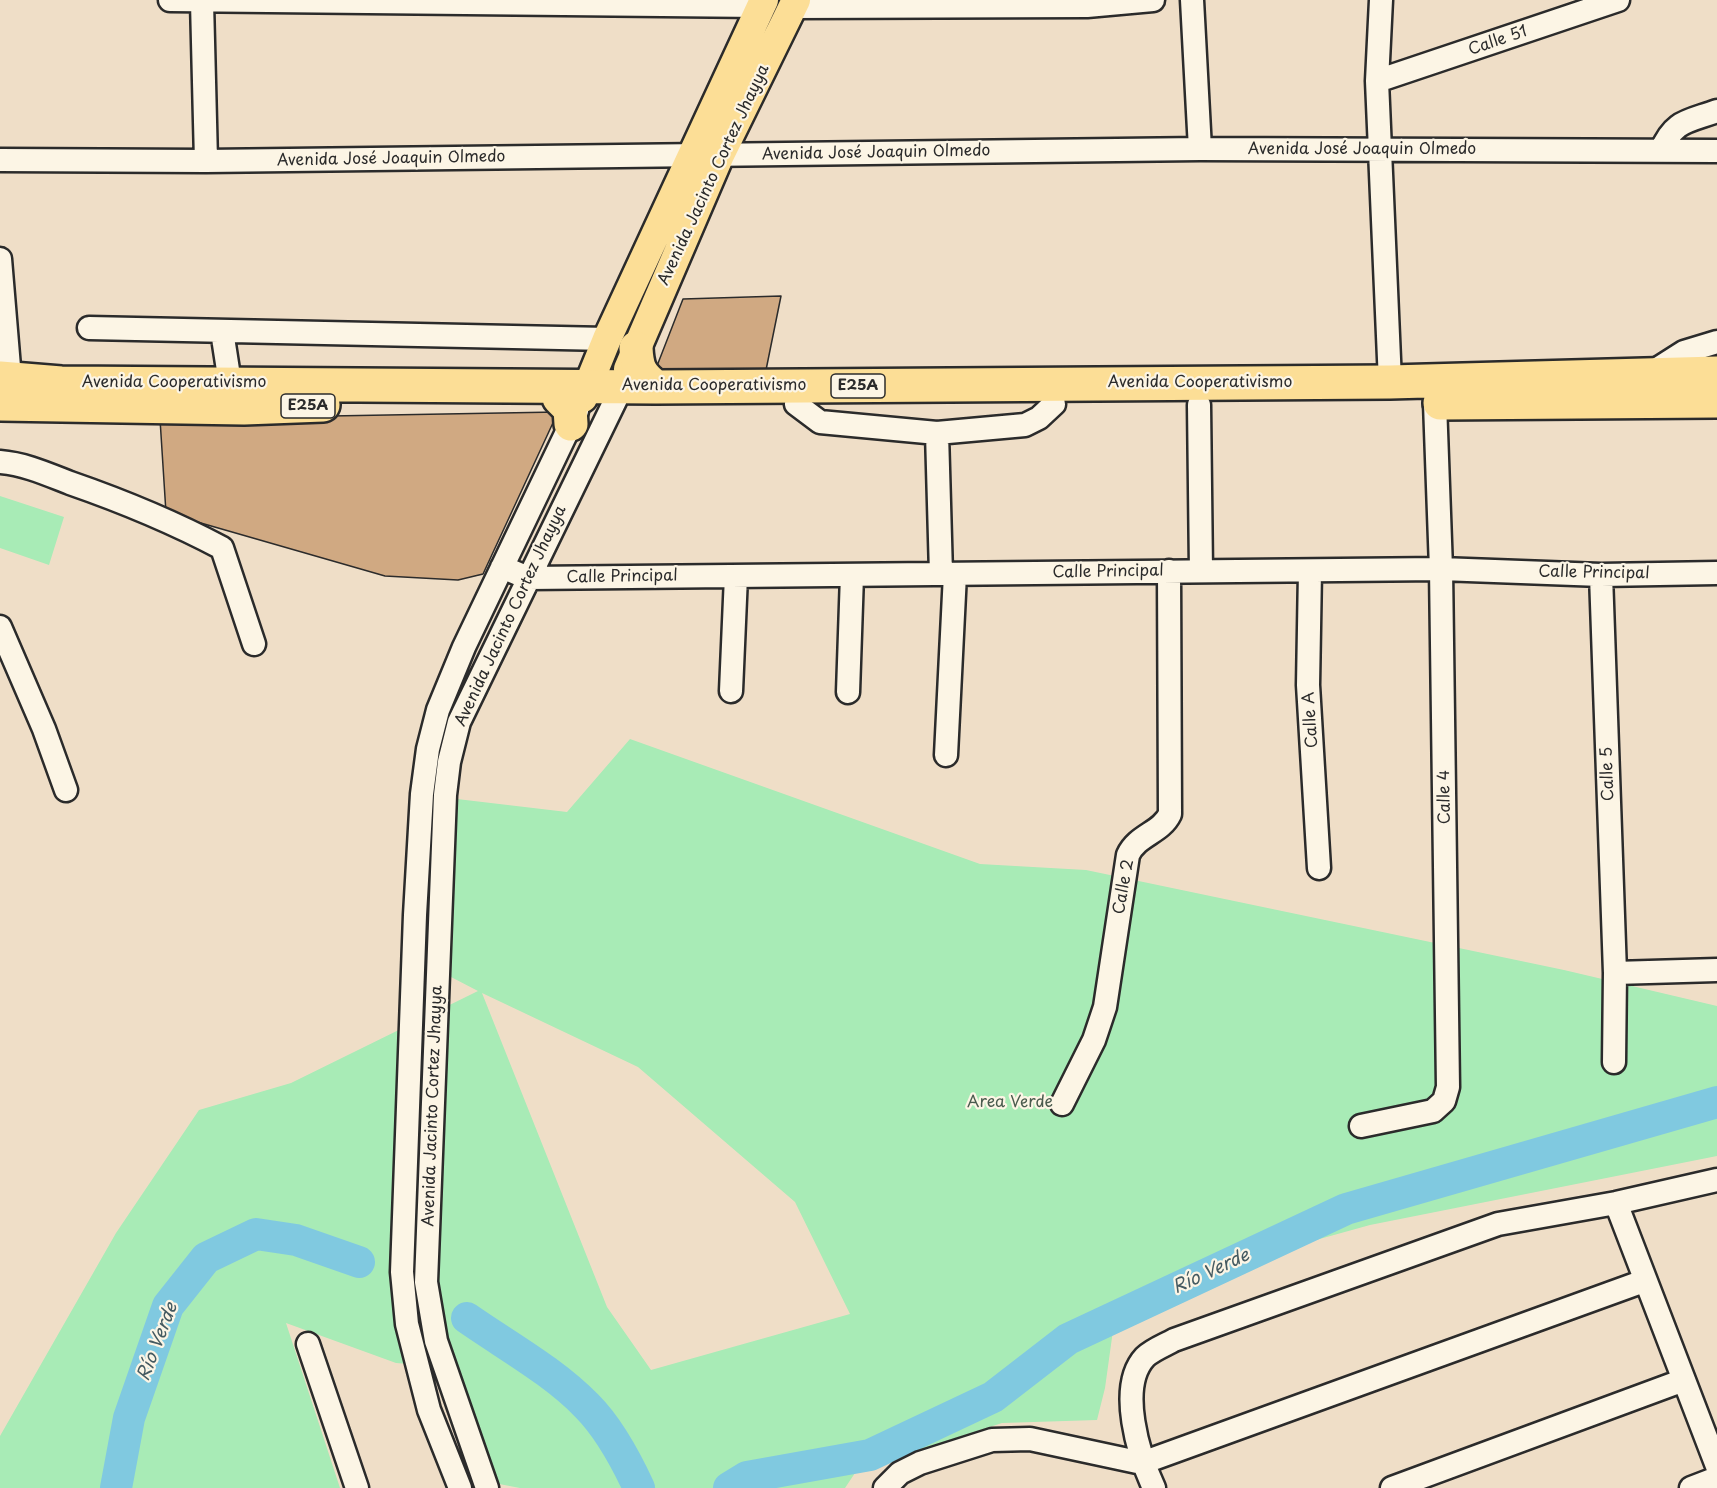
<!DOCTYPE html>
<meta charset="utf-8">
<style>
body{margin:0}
canvas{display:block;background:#efdec7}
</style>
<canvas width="1717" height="1488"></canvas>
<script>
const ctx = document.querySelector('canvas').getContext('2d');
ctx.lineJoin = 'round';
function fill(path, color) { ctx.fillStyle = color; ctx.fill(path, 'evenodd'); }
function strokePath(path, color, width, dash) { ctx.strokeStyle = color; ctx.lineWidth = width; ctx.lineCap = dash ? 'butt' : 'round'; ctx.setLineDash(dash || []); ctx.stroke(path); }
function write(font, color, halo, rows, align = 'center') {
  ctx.font = font + ' "Playpen Sans",sans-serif'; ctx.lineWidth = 4.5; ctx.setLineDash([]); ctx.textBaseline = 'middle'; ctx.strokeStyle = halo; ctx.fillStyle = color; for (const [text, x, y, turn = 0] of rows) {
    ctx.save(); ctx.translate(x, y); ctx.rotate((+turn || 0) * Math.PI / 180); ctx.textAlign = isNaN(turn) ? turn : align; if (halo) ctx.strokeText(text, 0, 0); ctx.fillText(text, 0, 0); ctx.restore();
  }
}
fill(new Path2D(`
 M0 496 64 517 49 565 0 548Z
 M630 739 980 864 1086 870 1564 970 1717 1006V1156L1370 1225 1215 1268 1115 1316 1105 1388 1097 1420 1002 1423 857 1470 845 1488H520L494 1483 458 1368 396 1363 286 1323 340 1488H0V1436L116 1233 199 1110 291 1083 478 991 451 977 457 799 567 812ZM482 993 638 1067 795 1202 850 1314 651 1370 607 1307Z`), '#a8ebb6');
strokePath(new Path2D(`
 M467 1318C507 1346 553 1371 587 1406 609 1428 626 1460 639 1488
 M116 1488 129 1418 168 1306 206 1258 256 1234 296 1240 359 1262
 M729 1488 747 1477 870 1455 993 1397 1068 1339 1346 1209 1717 1102`), '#80c9e0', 32);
const building = new Path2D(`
 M781 296 766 370 655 371 683 299Z
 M558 412 483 574 458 580 385 576 166 513 160 419Z`);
fill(building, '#d0a982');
strokePath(building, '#2b2b2b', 1.5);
const minor = new Path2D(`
 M170 0 761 6
 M1192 0 1200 149
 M1381 0 1377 81 1390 382
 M202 2 206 161
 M792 7 1087 6 1153 0
 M1377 81 1618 0
 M1661 151C1674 120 1687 122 1717 111
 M0 160 206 161 1200 149 1717 151
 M0 259 10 379
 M89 328 607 339
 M222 331 230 383
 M1651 373 1684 352 1717 342
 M796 404 820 422 937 433 1025 425 1039 418 1054 404
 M1199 405 1201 571
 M937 433 941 574
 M0 462C25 464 47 474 70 483 122 501 173 522 222 548L254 644
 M502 567 528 578 1441 569 1601 575 1717 573
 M1310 571 1308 685 1319 868
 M1601 575 1615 973 1614 1062
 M0 627 44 729 66 790
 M731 691 736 576
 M848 692 852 575
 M946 755 955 574
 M1615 973 1717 970
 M1062 1104 1094 1040 1105 1007 1128 855C1137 835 1161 833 1170 814L1169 571
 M1361 1126 1433 1111 1444 1101 1448 1087 1441 569 1435 403
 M1616 1203 1717 1466
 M308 1344 357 1488
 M460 1488 429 1410 407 1324 402 1272 415 915 422 794 428 749 438 710 464 647 577 411
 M487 1488 436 1341 426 1282 445 795 449 762 459 722 616 399
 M885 1488 900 1473 920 1463 992 1440 1030 1439 1142 1463 1644 1281
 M1154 1488C1139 1456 1117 1387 1145 1357 1152 1350 1165 1345 1174 1340L1498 1224 1616 1203 1717 1180
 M1392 1488 1684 1380
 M1691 1488 1717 1478`);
const major = new Path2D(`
 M628 369 720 155 796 0
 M583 398 607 339 764 0`);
const highway = new Path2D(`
 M636 348C637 368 640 375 656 387
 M0 378 61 383 656 387 1390 382 1717 373
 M559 398 570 409 571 424
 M1440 403 1717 401
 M0 404 244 408 323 405`);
strokePath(minor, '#2b2b2b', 27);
strokePath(major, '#2b2b2b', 33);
strokePath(highway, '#2b2b2b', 38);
strokePath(minor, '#fcf5e5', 22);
strokePath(major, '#fcde96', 28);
strokePath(highway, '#fcde96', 33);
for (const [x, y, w] of [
 [858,386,54],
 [308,406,54]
]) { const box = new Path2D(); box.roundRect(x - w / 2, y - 12, w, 24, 4.5); ctx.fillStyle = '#fcf5e5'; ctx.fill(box); strokePath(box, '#2b2b2b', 1.5); }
write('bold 15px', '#2b2b2b', null, [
 ["E25A",858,386],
 ["E25A",308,406]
]);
write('16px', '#2b2b2b', '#fcf5e5', [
 ["Calle 51",1498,41,-19],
 ["Avenida José Joaquin Olmedo",1362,150],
 ["Avenida José Joaquin Olmedo",876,153,-1],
 ["Avenida José Joaquin Olmedo",391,159,-1],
 ["Avenida Jacinto Cortez Jhayya",714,175,-65],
 ["Avenida Cooperativismo",174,383],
 ["Avenida Cooperativismo",1200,383],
 ["Avenida Cooperativismo",714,386],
 ["Calle Principal",1108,572,-1],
 ["Calle Principal",1594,573,1],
 ["Calle Principal",622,577,-1],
 ["Avenida Jacinto Cortez Jhayya",511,616,-65],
 ["Calle A",1311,720,-94],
 ["Calle 5",1608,774,-92],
 ["Calle 4",1445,797,-91],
 ["Calle 2",1124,887,-80],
 ["Avenida Jacinto Cortez Jhayya",433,1106,-88]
]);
write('16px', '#4a5b4e', '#fcf5e5', [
 ["Area Verde",1010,1103]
]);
write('italic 18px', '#445a61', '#fcf5e5', [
 ["Río Verde",1211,1272,-25],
 ["Río Verde",158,1342,-69]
]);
</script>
